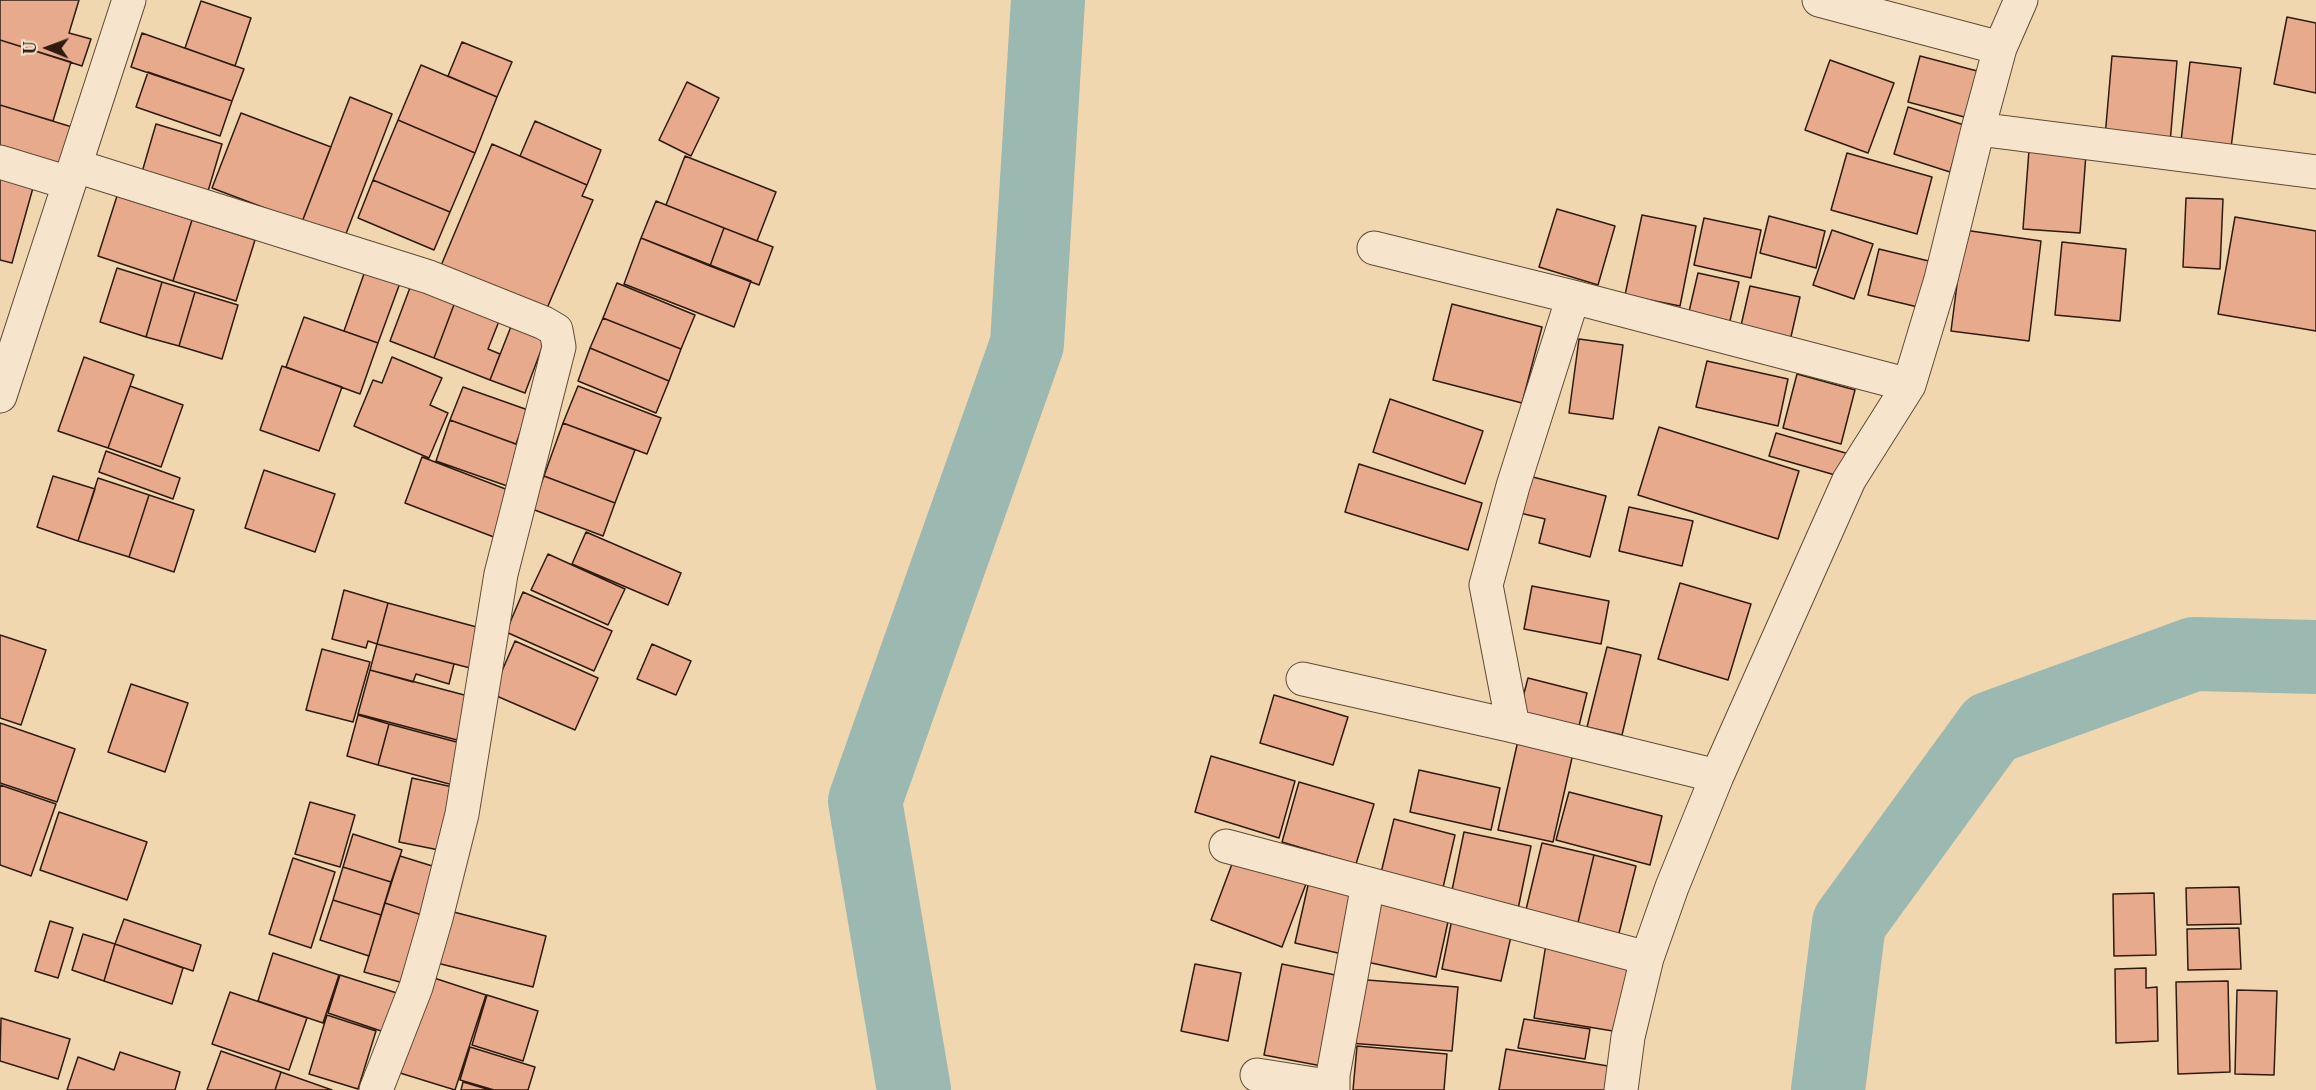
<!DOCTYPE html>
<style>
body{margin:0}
#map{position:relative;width:2316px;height:1090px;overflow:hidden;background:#f1d7b0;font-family:"Libre Caslon Text",serif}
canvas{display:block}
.north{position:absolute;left:18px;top:18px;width:60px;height:60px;-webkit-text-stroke:4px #f6e5cc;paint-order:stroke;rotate:271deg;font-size:16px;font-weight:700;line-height:24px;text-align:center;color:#2f1b0d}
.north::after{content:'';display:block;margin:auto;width:21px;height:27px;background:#2f1b0d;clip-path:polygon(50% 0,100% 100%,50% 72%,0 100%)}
</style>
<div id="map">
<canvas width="2316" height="1090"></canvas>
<div class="north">U</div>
</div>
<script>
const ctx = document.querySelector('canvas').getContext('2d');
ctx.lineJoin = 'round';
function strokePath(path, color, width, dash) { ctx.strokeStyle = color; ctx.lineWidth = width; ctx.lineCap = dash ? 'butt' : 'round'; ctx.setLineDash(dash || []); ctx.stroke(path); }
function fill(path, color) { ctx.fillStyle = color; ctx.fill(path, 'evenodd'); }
strokePath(new Path2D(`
 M914 1090 865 801 1027 344 1048 0
 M1828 1090 1849 923 1991 728 2194 654 2316 657`), '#9bb8b1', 74);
const building = new Path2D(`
 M0 0H79L69 33 91 39 82 66 0 40Z
 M201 1 251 18 235 66 185 48Z
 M2287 17 2316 23V93L2274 84Z
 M142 33 244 69 232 101 131 67Z
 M0 40 71 62 53 121 0 105Z
 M462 42 512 62 497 97 448 76Z
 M1920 56 1981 72 1968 118 1908 102Z
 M2112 56 2177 61 2170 143 2105 137Z
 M1830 60 1894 83 1868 153 1805 130Z
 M2190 62 2241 68 2231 148 2181 141Z
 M421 65 497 97 475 153 398 120Z
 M148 72 232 101 220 136 136 107Z
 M687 82 719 98 691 156 659 140Z
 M350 97 392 114 344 239 302 222Z
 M0 105 72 127 58 173 0 155Z
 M1908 107 1964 125 1950 172 1894 154Z
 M241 113 331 147 302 222 212 188Z
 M398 120 475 153 450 212 373 180Z
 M535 121 601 150 587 185 520 156Z
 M156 124 222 144 206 198 140 179Z
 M492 144 587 185 582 196 593 200 545 313 440 268Z
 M2029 150 2086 154 2080 233 2023 229Z
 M1847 153 1932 177 1917 234 1831 210Z
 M685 156 776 192 757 241 666 205Z
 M0 167 36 177 12 263 0 260Z
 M373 180 450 212 434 250 358 218Z
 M117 196 192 220 173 281 98 256Z
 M2186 198 2223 199 2220 269 2183 267Z
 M656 201 724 228 710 266 641 238Z
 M1557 209 1615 226 1598 285 1539 267Z
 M1642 215 1696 226 1680 306 1625 295Z
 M1769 216 1825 231 1816 268 1760 253Z
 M2235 217 2316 231V331L2218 314Z
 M1704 218 1761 230 1751 278 1694 265Z
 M192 220 255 240 236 301 173 281Z
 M724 228 773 247 759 285 710 266Z
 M1832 230 1873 244 1854 299 1813 285Z
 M1964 230 2041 241 2029 341 1951 331Z
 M641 238 751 281 734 327 624 284Z
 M2062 242 2126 249 2120 321 2055 315Z
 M1879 249 1937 263 1926 309 1868 295Z
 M117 268 162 282 146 337 100 322Z
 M365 271 400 283 378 343 344 331Z
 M1698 273 1739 282 1729 325 1688 316Z
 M414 277 458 294 434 358 390 341Z
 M162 282 195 292 179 346 146 337Z
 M617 283 695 315 681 349 603 318Z
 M1750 286 1800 297 1790 341 1740 330Z
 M195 292 238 305 222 359 179 346Z
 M458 294 503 311 488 349 500 354 490 380 434 358Z
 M1452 304 1542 327 1522 403 1433 380Z
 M304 317 378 343 360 394 286 367Z
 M603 318 681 349 669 381 590 348Z
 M512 324 546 337 525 393 490 380Z
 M1579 339 1623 345 1613 419 1569 413Z
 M590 348 669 381 656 413 578 381Z
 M84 357 134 375 108 448 58 431Z
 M392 357 442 378 430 405 448 413 429 458 354 426 373 380 382 383Z
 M1707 361 1788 379 1778 426 1696 407Z
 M282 366 342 387 319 451 260 430Z
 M1797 374 1855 390 1841 444 1783 428Z
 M130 386 183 405 161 467 108 448Z
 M578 386 661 418 647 454 563 423Z
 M463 387 528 410 516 444 450 420Z
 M1390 399 1483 431 1465 484 1373 452Z
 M450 420 524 447 510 487 436 461Z
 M563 423 635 450 615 503 544 476Z
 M1659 427 1799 471 1778 539 1638 495Z
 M1776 433 1849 454 1842 477 1769 456Z
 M106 451 180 478 173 499 99 472Z
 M422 457 516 493 499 539 405 503Z
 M1359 464 1482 503 1468 550 1345 512Z
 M264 470 335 494 315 552 245 528Z
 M53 476 95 489 78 541 37 527Z
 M544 476 615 503 603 536 532 509Z
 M1529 476 1606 496 1590 557 1539 543 1545 519 1520 513Z
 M98 478 149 495 129 557 78 541Z
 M149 495 194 510 174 572 129 557Z
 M1629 507 1693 521 1682 566 1619 551Z
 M586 532 681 573 668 605 572 564Z
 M548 554 625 589 608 625 531 590Z
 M1680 583 1751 604 1728 680 1658 659Z
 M1532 586 1609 601 1601 644 1524 629Z
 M344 590 388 603 377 644 368 641 366 648 332 639Z
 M523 592 612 631 594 671 506 632Z
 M388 603 484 629 474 669 377 644Z
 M0 635 46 650 21 725 0 718Z
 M515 641 598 678 575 730 492 694Z
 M377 644 454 664 449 684 416 674 413 682 370 670Z
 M652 644 691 661 676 695 637 679Z
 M1607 647 1641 655 1622 735 1587 727Z
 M322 649 370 662 353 722 306 710Z
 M370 670 468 696 457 740 358 714Z
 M1528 678 1587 693 1577 734 1517 720Z
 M131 684 188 703 165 772 108 752Z
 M1274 695 1348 717 1333 765 1260 743Z
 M358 715 389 724 378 765 347 756Z
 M0 723 75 749 57 802 0 783Z
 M389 724 464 744 453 785 378 765Z
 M1519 736 1574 749 1553 842 1498 830Z
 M1211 756 1295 781 1279 838 1195 812Z
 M1419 770 1500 788 1491 830 1410 812Z
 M412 778 457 788 444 851 399 842Z
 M1299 782 1374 804 1356 864 1282 842Z
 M0 785 56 804 31 876 0 865Z
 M1569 792 1662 816 1650 865 1556 840Z
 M310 802 355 815 340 867 295 854Z
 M59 812 147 842 127 900 40 870Z
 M1394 819 1455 835 1442 892 1380 877Z
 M1464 832 1531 846 1517 914 1450 900Z
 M353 834 402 850 391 882 343 867Z
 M1542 843 1594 855 1576 931 1524 918Z
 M1594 855 1636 866 1617 941 1576 931Z
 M400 856 442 869 428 917 385 903Z
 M1235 856 1306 884 1282 947 1211 920Z
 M293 858 335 872 311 948 269 934Z
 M343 867 391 882 381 915 333 900Z
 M1309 881 1355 891 1342 954 1295 943Z
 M2239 887 2241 924 2187 925 2186 888Z
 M2154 893 2156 955 2114 956 2113 894Z
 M333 900 381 915 369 956 320 940Z
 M1380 901 1449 917 1436 977 1367 962Z
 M385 903 428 917 407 984 364 972Z
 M446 910 546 936 533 987 433 962Z
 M124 919 201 945 193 971 115 944Z
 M1452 919 1512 932 1501 981 1442 969Z
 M50 921 73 928 58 978 35 971Z
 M2239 928 2241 969 2188 970 2187 929Z
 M83 934 115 944 104 981 72 970Z
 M115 944 183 968 172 1004 104 981Z
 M1546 944 1631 957 1619 1032 1534 1018Z
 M273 953 339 975 323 1023 258 1001Z
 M1195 964 1241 973 1228 1041 1181 1031Z
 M1282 964 1345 977 1327 1067 1264 1055Z
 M2146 968V988L2157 987 2158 1041 2116 1043 2115 969Z
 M340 975 400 994 387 1033 328 1013Z
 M431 977 486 995 455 1090 400 1073Z
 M1354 979 1458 987 1452 1051 1349 1043Z
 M2228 981 2230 1072 2178 1074 2176 982Z
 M2237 990 2277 991 2274 1075 2235 1074Z
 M230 992 307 1018 289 1070 212 1044Z
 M487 995 538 1011 523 1061 472 1045Z
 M327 1015 376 1031 358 1089 309 1074Z
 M1 1018 70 1039 58 1079 0 1061Z
 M1524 1019 1590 1029 1585 1059 1518 1048Z
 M1357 1046 1447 1054 1444 1090H1353Z
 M470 1047 535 1067 528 1090H494L460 1080Z
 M1506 1049 1614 1067 1610 1090H1499Z
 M221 1051 281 1072 275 1090H207Z
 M120 1052 180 1072 175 1090H67L78 1057 114 1070Z
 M281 1072 332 1090H275Z
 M463 1082 490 1090H461Z`);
fill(building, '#e8aa8d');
strokePath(building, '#2f1b0d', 1.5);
const minor = new Path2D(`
 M1819 0 2000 48
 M1978 129 2316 172
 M0 162 69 183
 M76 166 429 277 544 323 556 330 559 347 501 574 462 814 436 918 416 987 376 1090
 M1374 248 1573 297 1909 385
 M1303 679 1513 726 1717 776
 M1513 726 1486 585 1513 486 1573 297
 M1226 846 1647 958
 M1257 1075 1333 1087
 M1333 1090V1075L1368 884
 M1621 1090 1628 1037 1647 958 1672 887 1717 776 1849 480 1909 385 1941 279 1978 129 2000 48 2021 0`);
const tertiary = new Path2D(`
 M0 396 129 0`);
strokePath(minor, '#604a36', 35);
strokePath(tertiary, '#604a36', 35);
strokePath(minor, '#f6e5cc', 33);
strokePath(tertiary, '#f6e5cc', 33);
</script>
